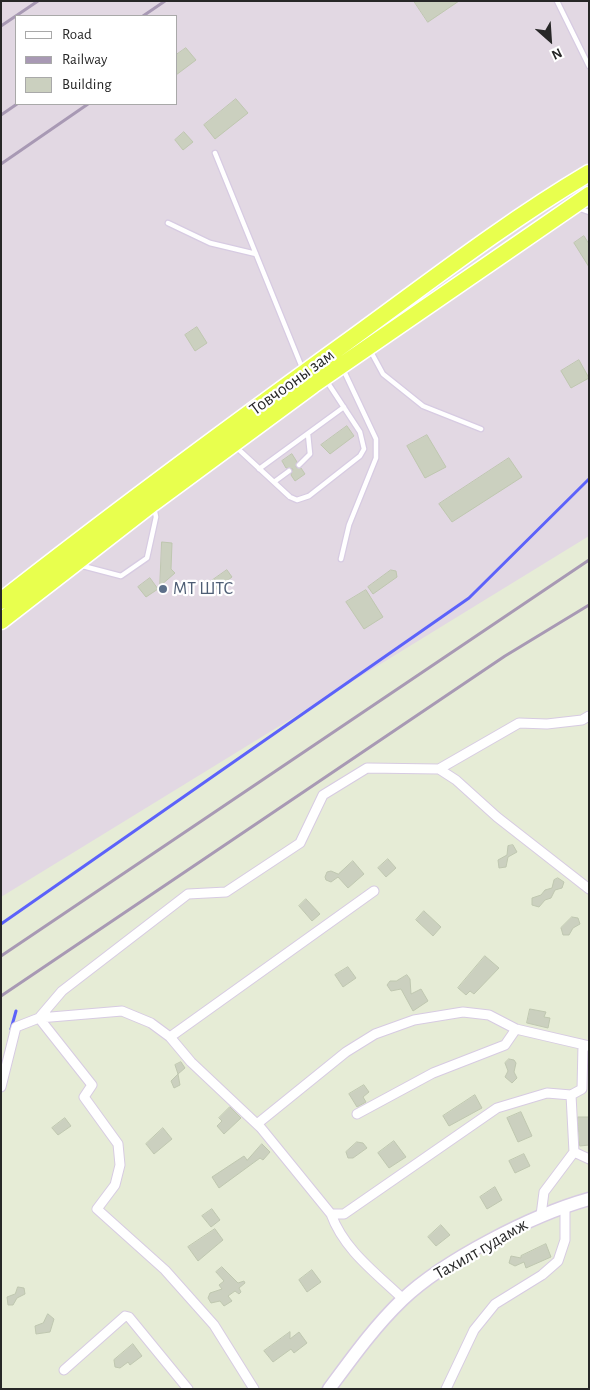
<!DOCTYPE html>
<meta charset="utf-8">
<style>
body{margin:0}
#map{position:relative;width:590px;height:1390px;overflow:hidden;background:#e6ecd6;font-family:"Alegreya Sans",sans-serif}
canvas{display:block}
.frame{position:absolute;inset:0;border:2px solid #272727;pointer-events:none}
.legend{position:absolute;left:15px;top:15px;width:162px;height:90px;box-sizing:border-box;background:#fff;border:1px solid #a9a9a9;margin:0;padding:6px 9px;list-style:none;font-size:15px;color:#272727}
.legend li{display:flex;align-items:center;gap:10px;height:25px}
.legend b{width:25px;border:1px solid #a9a9a9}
.north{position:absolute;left:525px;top:15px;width:50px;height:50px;-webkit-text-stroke:4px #fff;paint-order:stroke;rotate:154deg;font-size:14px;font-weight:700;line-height:20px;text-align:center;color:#272727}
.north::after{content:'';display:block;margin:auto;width:18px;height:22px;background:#272727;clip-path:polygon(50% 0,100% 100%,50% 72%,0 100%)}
</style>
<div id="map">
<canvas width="590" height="1390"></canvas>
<div class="frame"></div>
<ul class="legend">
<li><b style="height:6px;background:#fff"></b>Road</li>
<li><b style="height:6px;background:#a899b4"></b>Railway</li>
<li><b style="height:14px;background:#cbd0bf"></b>Building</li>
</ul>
<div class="north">N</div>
</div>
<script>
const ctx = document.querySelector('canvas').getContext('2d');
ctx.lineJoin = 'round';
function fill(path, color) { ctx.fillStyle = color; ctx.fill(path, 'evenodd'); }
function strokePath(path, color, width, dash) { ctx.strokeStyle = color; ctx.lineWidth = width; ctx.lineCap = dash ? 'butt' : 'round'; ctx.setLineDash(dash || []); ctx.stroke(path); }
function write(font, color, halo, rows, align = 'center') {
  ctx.font = font + ' "Alegreya Sans",sans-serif'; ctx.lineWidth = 4.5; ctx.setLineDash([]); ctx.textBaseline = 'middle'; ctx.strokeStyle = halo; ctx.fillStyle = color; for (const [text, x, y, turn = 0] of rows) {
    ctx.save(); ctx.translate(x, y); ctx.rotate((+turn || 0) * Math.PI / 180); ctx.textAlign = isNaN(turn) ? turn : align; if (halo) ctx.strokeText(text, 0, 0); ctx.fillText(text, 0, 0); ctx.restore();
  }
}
fill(new Path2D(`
 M1 1H589V536L1 897ZM16 16H176V104H16Z`), '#e2d8e3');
strokePath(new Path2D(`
 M1 924 469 598 589 479
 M11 1029 16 1011`), '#5c62fa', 3);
const building = new Path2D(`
 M414 1H459L428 22Z
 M186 48 196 60 176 75V55Z
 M236 99 248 113 215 139 204 125Z
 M184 132 193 142 183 150 175 140Z
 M584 236 589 244V267L574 243Z
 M197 327 207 343 195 351 185 335Z
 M579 360 589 378 571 388 561 371Z
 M347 426 354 436 330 454 321 445Z
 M427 435 446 467 425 478 407 446Z
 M292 454 297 462 296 467 301 468 305 474 295 481 291 475 293 469 286 468 282 461Z
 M509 458 522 477 452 522 439 504Z
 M162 542 172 543 171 569 175 573 160 586Z
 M227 570 232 577 215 590 210 582Z
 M391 570 396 571 397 577 373 594 368 587Z
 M150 578 158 589 146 597 138 587Z
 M366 590 383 617 364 629 346 602Z
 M513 845 517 852 508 857 506 867 499 868 498 860 507 855 508 846Z
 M388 859 396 868 386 877 378 868Z
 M353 861 364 874 348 888 338 877 331 882 326 880 325 877 327 872 331 871 338 874Z
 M558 878 564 882 562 888 555 890 551 898 545 900 539 907 532 905V898L541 895 545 890 552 888 554 880Z
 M306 899 320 914 312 921 299 906Z
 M424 911 441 927 433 936 416 920Z
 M572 917 578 918 580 924 573 928 569 935H563L561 928Z
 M485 956 499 968 474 994 470 991 466 995 458 988Z
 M348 967 356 978 343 987 335 975Z
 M407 975 410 979 411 994 421 989 428 1001 413 1011 401 989 391 991 387 985 390 981H396Z
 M530 1009 546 1012 544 1017 550 1018 548 1028 527 1023Z
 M509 1059 514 1060 516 1063 514 1072 517 1078 512 1083 505 1077 508 1071 505 1063Z
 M181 1062 185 1068 178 1074 180 1085 174 1088 171 1081 178 1074 175 1065Z
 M364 1085 369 1092 363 1097 366 1102 357 1107 349 1094Z
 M475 1095 482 1108 449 1126 443 1116Z
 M230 1107 241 1118 224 1134 217 1126 222 1121 219 1118Z
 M521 1112 532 1136 518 1142 507 1118Z
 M578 1117H589V1145L580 1146Z
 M65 1118 71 1126 58 1135 52 1128Z
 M163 1128 172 1139 154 1154 146 1144Z
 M394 1141 406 1157 389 1168 378 1153Z
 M357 1142 363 1143 367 1148 353 1158H348L346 1152Z
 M262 1144 270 1152 263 1160 260 1158 219 1188 212 1177 244 1156 247 1160Z
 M524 1154 530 1166 515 1173 509 1161Z
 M495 1187 502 1200 487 1209 480 1197Z
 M212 1209 220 1220 211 1227 202 1216Z
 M441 1225 450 1235 436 1246 428 1237Z
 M215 1229 223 1240 198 1261 188 1247Z
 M546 1244 551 1257 526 1268 524 1262 515 1266 509 1263 511 1256 521 1258V1256Z
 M222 1267 238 1283 244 1281 245 1283 239 1288 241 1292 239 1294 235 1291 228 1296 232 1301 224 1306 220 1301 211 1303 208 1298 210 1293 222 1289 219 1285 224 1281 216 1272Z
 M312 1270 321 1282 307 1292 299 1280Z
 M18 1287 24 1288 25 1294 17 1298 13 1305H8L7 1297 15 1294Z
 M48 1314 54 1319 50 1332 36 1334 35 1326 43 1323Z
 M290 1332V1339L299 1332 307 1343 294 1353 291 1349 273 1362 264 1351Z
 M133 1344 142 1356 130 1365 128 1362 120 1368 115 1367 114 1360Z`);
fill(building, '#cbd0bf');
strokePath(building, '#bfc7b0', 1);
const lane = new Path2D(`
 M557 1 589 66
 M215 153 303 370
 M578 208 589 212
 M168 223 210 243 256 254
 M370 350 383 374 423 406 481 429
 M236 447 290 497 297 500 309 496 360 456 364 449 360 432 326 380
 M299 465 310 454 308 434
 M259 469 344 407
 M274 482 289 471
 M341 559 349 525 376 458V439L343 369
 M79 565 121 576 147 558 156 517 154 507`);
const street = new Path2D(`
 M439 769 519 723 547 724 582 720 589 716
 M39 1018 62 991 188 894 226 892 300 843 323 795 367 768 439 769 456 780 497 817 589 889
 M39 1018 92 1085 84 1097 118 1144 120 1165 115 1185 97 1209 165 1270 214 1325 254 1389
 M170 1037 374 891
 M1 1087 16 1027 39 1018 122 1011 151 1023 170 1037 191 1062 261 1128 331 1214H344L497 1108 547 1093 571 1095
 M357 1114 433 1073 505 1045 516 1029
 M257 1124 346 1052 375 1034 414 1020 463 1012 489 1015 516 1029 589 1046
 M574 1152 589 1159
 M331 1214C344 1250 376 1273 403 1299
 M541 1215 544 1192 574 1152 571 1095 582 1089 583 1045
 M64 1370 125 1316 129 1317 188 1389
 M446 1389 474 1330 495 1304 542 1275 558 1261 565 1240V1206`);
const secondary = new Path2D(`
 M329 1389C352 1358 374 1327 402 1300 444 1260 532 1215 589 1199`);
const highway = new Path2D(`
 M1 601C113 513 228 428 344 344 424 286 503 224 589 173
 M1 621 153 503 313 385 589 195`);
strokePath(lane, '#d7cbe2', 7);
strokePath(street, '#d7cbe2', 11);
strokePath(secondary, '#d7cbe2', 15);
strokePath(highway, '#fff', 19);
strokePath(lane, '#fff', 4.5);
strokePath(street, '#fff', 9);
strokePath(secondary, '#fff', 12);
strokePath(highway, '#e8ff4e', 16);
strokePath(new Path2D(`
 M143 16 165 1
 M1 26 38 1
 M1 115 17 104
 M1 164 88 104
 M1 956 589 560
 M1 996 505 656 589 605`), '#a899b4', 3);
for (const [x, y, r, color] of [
 [163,589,5,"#5c6f8a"]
]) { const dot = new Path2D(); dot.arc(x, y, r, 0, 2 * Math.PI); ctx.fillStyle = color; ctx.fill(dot); strokePath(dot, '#fff', 2); }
write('18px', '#272727', '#fff', [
 ["Товчооны зам",292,382,-36],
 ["Тахилт гудамж",481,1249,-30]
]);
write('18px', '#4e5e75', '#fff', [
 ["MT ШТС",173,589]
], 'left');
</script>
